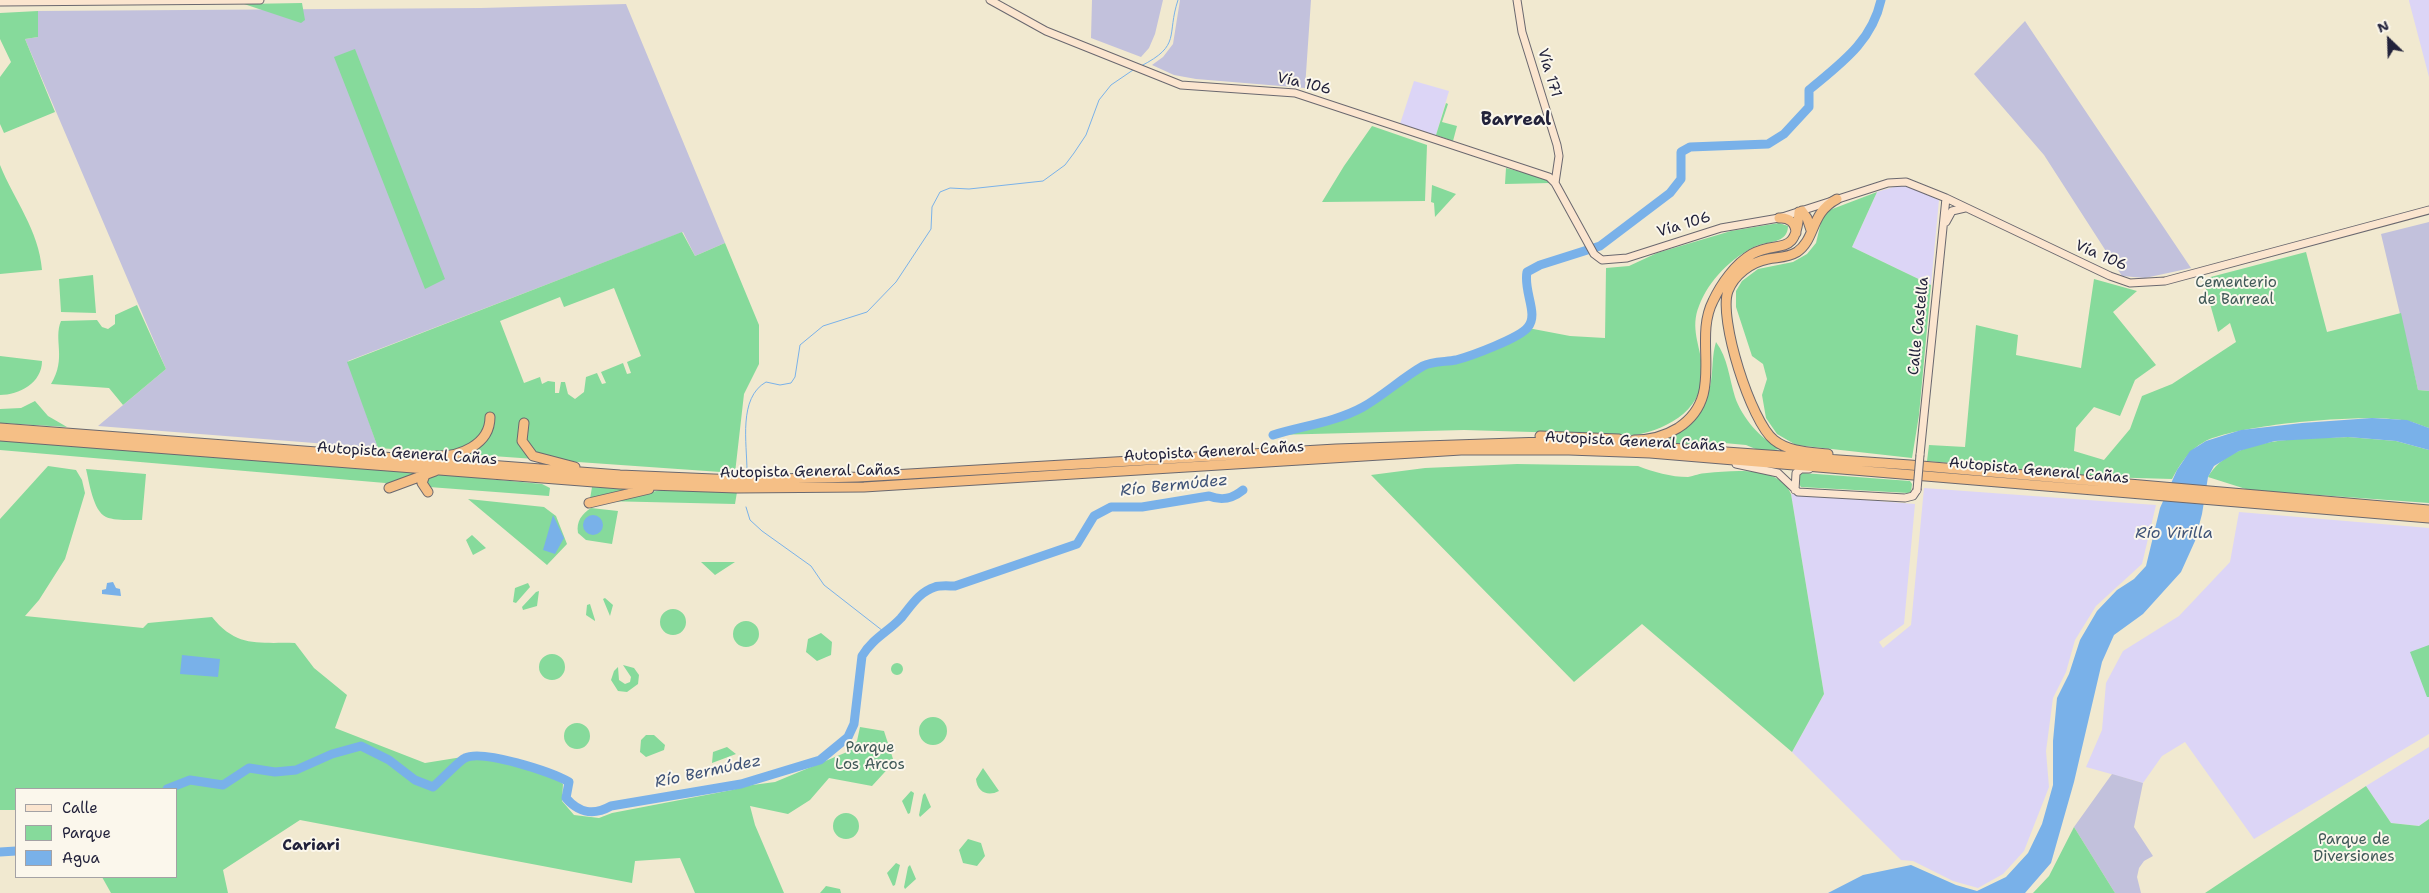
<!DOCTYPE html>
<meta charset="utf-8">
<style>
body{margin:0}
#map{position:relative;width:2429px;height:893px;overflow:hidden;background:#f1e9d0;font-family:"Shantell Sans",sans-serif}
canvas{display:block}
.legend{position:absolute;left:15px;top:788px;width:162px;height:90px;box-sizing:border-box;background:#fbf7ec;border:1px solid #a4a2a5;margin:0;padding:6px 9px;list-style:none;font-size:15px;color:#22223b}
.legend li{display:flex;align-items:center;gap:10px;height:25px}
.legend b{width:25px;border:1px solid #a4a2a5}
.north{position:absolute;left:2364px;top:15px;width:50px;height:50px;-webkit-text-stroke:4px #fbf7ec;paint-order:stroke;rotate:336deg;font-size:14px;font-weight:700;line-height:20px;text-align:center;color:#22223b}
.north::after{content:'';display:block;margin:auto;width:18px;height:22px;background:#22223b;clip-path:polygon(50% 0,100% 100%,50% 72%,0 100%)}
</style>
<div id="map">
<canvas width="2429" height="893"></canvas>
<ul class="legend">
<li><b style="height:6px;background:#fbe5cf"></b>Calle</li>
<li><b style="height:14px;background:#86da9b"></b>Parque</li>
<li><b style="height:14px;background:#79b1e9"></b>Agua</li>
</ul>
<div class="north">N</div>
</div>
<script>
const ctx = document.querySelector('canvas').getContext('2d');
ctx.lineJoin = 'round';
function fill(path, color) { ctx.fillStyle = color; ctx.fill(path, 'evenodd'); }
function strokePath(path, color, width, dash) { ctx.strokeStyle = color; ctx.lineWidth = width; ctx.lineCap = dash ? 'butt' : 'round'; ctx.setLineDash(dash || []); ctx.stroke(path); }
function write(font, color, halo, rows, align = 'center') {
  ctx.font = font + ' "Shantell Sans",sans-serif'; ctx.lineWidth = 4; ctx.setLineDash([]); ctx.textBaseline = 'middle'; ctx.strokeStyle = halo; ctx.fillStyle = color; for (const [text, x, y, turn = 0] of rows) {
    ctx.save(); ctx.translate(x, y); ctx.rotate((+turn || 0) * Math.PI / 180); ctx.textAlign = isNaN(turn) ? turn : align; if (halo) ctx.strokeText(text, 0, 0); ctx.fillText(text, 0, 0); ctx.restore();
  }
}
fill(new Path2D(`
 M2409 0H2429V77L2409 1Z
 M1414 81 1449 91 1436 135 1400 124Z
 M1900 185 1908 186 1939 200 1931 285 1852 247 1877 192Z
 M1924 488 2156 505 2142 564 2096 606 2075 640 2066 672 2053 698 2046 751 2049 787 2024 851 2003 874 1978 888 1953 881 1913 861 1901 860 1792 752 1824 694 1791 494 1915 504 1904 624 1879 642 1883 648 1911 625Z
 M2239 512 2429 528V734L2254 839 2185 742 2162 756 2143 783 2086 767 2102 730 2106 683 2123 651 2179 616 2230 562Z
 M2429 747V819L2419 826 2391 823 2366 786Z`), '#dcd5f6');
fill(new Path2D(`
 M1092 0H1163L1155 34 1149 48 1141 57 1091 38Z
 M1180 0H1311L1305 88 1196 79 1174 75 1152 65 1163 57 1173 44Z
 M626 4 725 243 695 256 683 232 348 361 378 448 98 426 166 369 25 39 38 37V11L481 8Z
 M2025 21 2037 39 2191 268 2145 278 2122 276 2044 155 1974 74Z
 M2429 222V391L2418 390 2381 234Z
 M2112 774 2143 783 2134 827 2153 856 2144 861 2139 868 2137 877 2141 893H2115L2074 827Z`), '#c2c1dc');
fill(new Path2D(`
 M302 3 305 20 301 23 244 4Z
 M38 11V37L25 39 55 112 4 133 0 124V77L11 62 0 39V13Z
 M355 49 445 279 425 289 334 57Z
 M1446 103 1448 104 1442 122 1457 126 1453 141 1436 135Z
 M1372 126 1427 145 1425 201 1322 202 1344 166Z
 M0 165C14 200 39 230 42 270L0 274Z
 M1506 168 1548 179 1550 183 1505 184Z
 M1432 185 1456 194 1435 217 1434 203 1431 202Z
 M1877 192 1852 247 1931 285 1919 415 1912 458 1796 445 1777 434 1766 418 1762 395 1767 379 1763 364 1752 356 1736 307V291L1742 281 1758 269 1793 262 1807 254 1816 243 1822 218 1827 211Z
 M1779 223 1788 226C1788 244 1767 241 1756 246 1731 258 1709 280 1699 306 1690 328 1700 345 1702 366 1707 407 1670 429 1635 435L1464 430 1273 435 1336 417 1362 408 1424 366 1458 359 1512 337 1528 328 1570 336 1605 338 1606 268 1629 266 1657 253 1731 231Z
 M682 232 695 256 725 243 759 325V364L744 394 735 473 378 448 347 362ZM614 288 641 356 627 362 631 373 627 374 623 363 601 372 606 383 602 384 597 373 586 377 584 392 575 399 568 394 565 382H561L559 393H555V382L548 381 542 384 540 377 524 383 500 321 560 297 564 307Z
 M2306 252 2327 332 2401 313 2418 390 2429 391V428C2422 426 2415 422 2407 421 2370 413 2237 424 2204 442 2189 450 2180 464 2172 479L2102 477 1927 461 1929 445 1965 447 1976 325 2018 335 2016 355 2081 368 2094 279 2137 291 2113 312 2156 365 2135 380 2120 416 2094 407 2076 428 2074 451 2104 460 2130 429 2142 396 2172 384 2236 342 2230 323 2218 332 2203 279Z
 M93 275 96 313 61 312 59 279Z
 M137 305 166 369 123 405 109 388 51 384C67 358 53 340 61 321L97 320 102 327 108 329 115 324V315Z
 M1716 342C1728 358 1729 378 1735 397 1742 418 1761 439 1780 449L1763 452 1746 445 1724 443 1695 445 1654 443C1685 433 1706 416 1711 381 1713 368 1712 355 1716 342Z
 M0 356 42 361C42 383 19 395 0 395Z
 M35 401 48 416 67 427 0 423V409L21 408Z
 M2348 437 2396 441 2429 450V503L2249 490 2208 477C2232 435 2306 439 2348 437Z
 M0 438 424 472 397 484 0 450Z
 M1517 464 1638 466C1653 472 1671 477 1688 477 1694 476 1700 473 1707 473 1733 471 1779 465 1791 494L1824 694 1792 752 1642 624 1574 682 1371 475 1425 468Z
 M48 466 76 470 82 480 85 493 65 559 39 600 25 616 143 628 148 623 212 617C237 648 258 642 295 643L314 668 347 695 335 728 425 763 487 753 553 777 563 784 562 801 574 815 599 818 612 813 732 790 745 786 775 782 847 752 857 741 860 727 884 731 894 762 872 786 829 778 810 800 788 814 750 806 755 825 784 893H695L680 858 635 861 632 883 300 820 223 870 228 893H111L102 877H176V789H16V810H0V519Z
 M86 469 146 474 142 520C132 520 115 521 106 517 93 511 89 481 86 469Z
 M1803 473 1910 481 1912 484 1911 492 1908 493 1801 487 1798 482 1799 475Z
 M437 474 542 484 550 488 549 496 429 487 425 478Z
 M592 487 636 490 590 499Z
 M662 490 737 492 735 504 602 501Z
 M468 499 544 507 556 516 567 544 547 565Z
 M591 508 618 511 612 544 586 540 578 533C576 521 582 514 591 508Z
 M472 535 486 548 473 555 466 540Z
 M701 562H735L715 575Z
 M528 583 530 587 516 603 513 602 515 588Z
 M539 591 537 606 523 610 522 607 536 592Z
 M605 598 613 605 610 616 603 599Z
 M590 604 595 620V621L586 615 587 605Z
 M660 622a13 13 0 1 1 26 0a13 13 0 1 1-26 0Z
 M733 634a13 13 0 1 1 26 0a13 13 0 1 1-26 0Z
 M821 633 832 642 831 655 817 661 806 652 808 639Z
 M2429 645V697H2427L2410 652Z
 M539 667a13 13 0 1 1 26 0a13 13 0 1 1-26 0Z
 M891 669a6 6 0 1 1 12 0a6 6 0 1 1-12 0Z
 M623 665 634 668 639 675 638 684 627 692 618 691 611 680 614 671 618 667 619 680 625 684 630 682 631 677Z
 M919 731a14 14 0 1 1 28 0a14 14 0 1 1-28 0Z
 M564 736a13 13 0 1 1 26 0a13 13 0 1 1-26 0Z
 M646 735H654L665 745 664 750 646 757 640 752 641 740Z
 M727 747 736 754 712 763 713 752Z
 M983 768 999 791C988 797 977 792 976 779Z
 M2366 786 2391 823 2419 826 2429 819V893H2205Z
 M911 791 914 793 910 813 908 814 902 801Z
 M925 793 931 807 920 817 919 815 923 795Z
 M833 826a13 13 0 1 1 26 0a13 13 0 1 1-26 0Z
 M2074 827 2115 893H2033L2049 876Z
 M968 839 981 843 985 856 977 866 963 863 959 850Z
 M896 863 900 865 895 885 893 886 887 873Z
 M910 865 916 879 905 889 904 887 908 867Z
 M826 886 840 889 841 893H820Z`), '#86da9b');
fill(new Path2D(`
 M2372 418 2407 420 2429 428V450L2396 441 2348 437 2275 441 2239 451 2214 466 2208 477 2202 514 2195 541 2181 572 2143 614 2114 635 2102 662 2074 782 2051 863 2025 893H1828L1863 875 1911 865 1956 885 1977 891 2006 877 2028 853 2042 824 2053 785V741L2057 698 2069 674 2080 640 2097 611 2117 590 2134 579 2146 566 2160 508 2177 470 2190 451 2206 441 2241 430 2302 423Z
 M583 525a10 10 0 1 1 20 0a10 10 0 1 1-20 0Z
 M553 515 564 538 555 554 543 550Z
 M113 582 116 588 120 589 121 596 102 594V590L106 589 107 583Z
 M182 655 220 659 218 677 180 674Z`), '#79b1e9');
strokePath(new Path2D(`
 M1141 66C1182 45 1166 36 1178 0
 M747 471C747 443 738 398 766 382L780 385 791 383 795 377 800 345 823 326 867 312 896 282 931 229 932 207 940 192 950 188 969 189 1043 181 1065 165 1074 153 1086 135 1099 100 1111 85 1133 70
 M746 507 750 520 762 531 811 566 824 585 883 631`), '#79b1e9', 1);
strokePath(new Path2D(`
 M1273 435C1302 426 1336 422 1363 407 1384 395 1402 378 1423 366 1432 361 1446 362 1456 360 1471 356 1520 338 1528 327 1539 314 1523 291 1527 272L1540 265 1600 246 1670 193 1681 179V152L1690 147 1768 144 1784 134 1809 107V90C1840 64 1872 42 1881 0
 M167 789 190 780 223 785 249 768 275 772 296 770 332 754 361 746 389 760 415 780 433 787C439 782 460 760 465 758 482 749 552 772 569 782L566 798C579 813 593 816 611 806L741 784 820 760 848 737 854 724 862 656C873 638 888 632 901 618 911 606 919 592 935 587 940 585 949 586 955 586L1077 544 1094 516 1111 507H1142L1209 496C1222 501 1232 499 1243 490
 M0 852 16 851`), '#79b1e9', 9);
const secondary = new Path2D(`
 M990 0 1046 31 1181 85 1295 93 1549 177 1555 183 1594 254 1602 260 1627 258 1721 228 1779 218 1888 183 1906 182 1946 198 2110 276 2130 283 2165 281 2429 210
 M1517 0 1522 32 1557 145 1559 156 1555 183
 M0 2 260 0
 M1946 222 1952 211 1965 208
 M1920 455 1946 198
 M1736 464 1778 473 1798 492 1905 498 1913 496 1917 490
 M1795 490 1796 473 1801 469H1809`);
const highway = new Path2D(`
 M1802 211 1807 218 1811 230
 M1779 218C1789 217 1796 223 1796 233
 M524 423 522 441 533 456 575 467
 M0 428 620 475 737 480 858 477 1336 449 1544 442 1627 445 1910 465 2429 510
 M0 436 620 484 737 488 864 487 1461 450H1569L1650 453 2429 518
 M1540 436 1619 439
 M1634 440C1650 440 1665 436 1678 428 1727 396 1692 342 1713 301 1721 284 1735 264 1752 254 1779 239 1796 259 1799 212
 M1828 454C1810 452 1789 452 1774 440 1751 422 1718 318 1728 291 1734 275 1751 262 1768 259 1778 257 1787 258 1797 252 1816 239 1810 213 1837 199
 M435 456C459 457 490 445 490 417
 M425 475 422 483 428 492
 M389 488 435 471
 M589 503 649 489`);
strokePath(secondary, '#6a686f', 9);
strokePath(highway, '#6a686f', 11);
strokePath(secondary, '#fbe5cf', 7);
strokePath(highway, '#f5bf86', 9);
const secondaryBridge = new Path2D(`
 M1917 490 1920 455`);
strokePath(secondaryBridge, '#6a686f', 9, []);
strokePath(secondaryBridge, '#fbe5cf', 7);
write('15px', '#22223b', '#fbf7ec', [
 ["Vía 171",1549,73,73],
 ["Vía 106",1304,84,13],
 ["Vía 106",1684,225,-17],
 ["Vía 106",2101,256,23],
 ["Calle Castella",1919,326,-84],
 ["Autopista General Cañas",1635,442,3],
 ["Autopista General Cañas",1214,452,-3],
 ["Autopista General Cañas",407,454,4],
 ["Autopista General Cañas",2039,471,5],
 ["Autopista General Cañas",810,472,-1]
]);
write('15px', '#405958', '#fbf7ec', [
 ["Cementerio",2236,283],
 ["de Barreal",2236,300],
 ["Parque",870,748],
 ["Los Arcos",870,765],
 ["Parque de",2354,840],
 ["Diversiones",2354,857]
]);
write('italic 16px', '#405478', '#fbf7ec', [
 ["Río Bermúdez",1174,486,-6],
 ["Río Virilla",2174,534],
 ["Río Bermúdez",708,772,-12]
]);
write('bold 16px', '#22223b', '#fbf7ec', [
 ["Cariari",311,846]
]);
write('bold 18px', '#22223b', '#fbf7ec', [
 ["Barreal",1516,120]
]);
</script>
